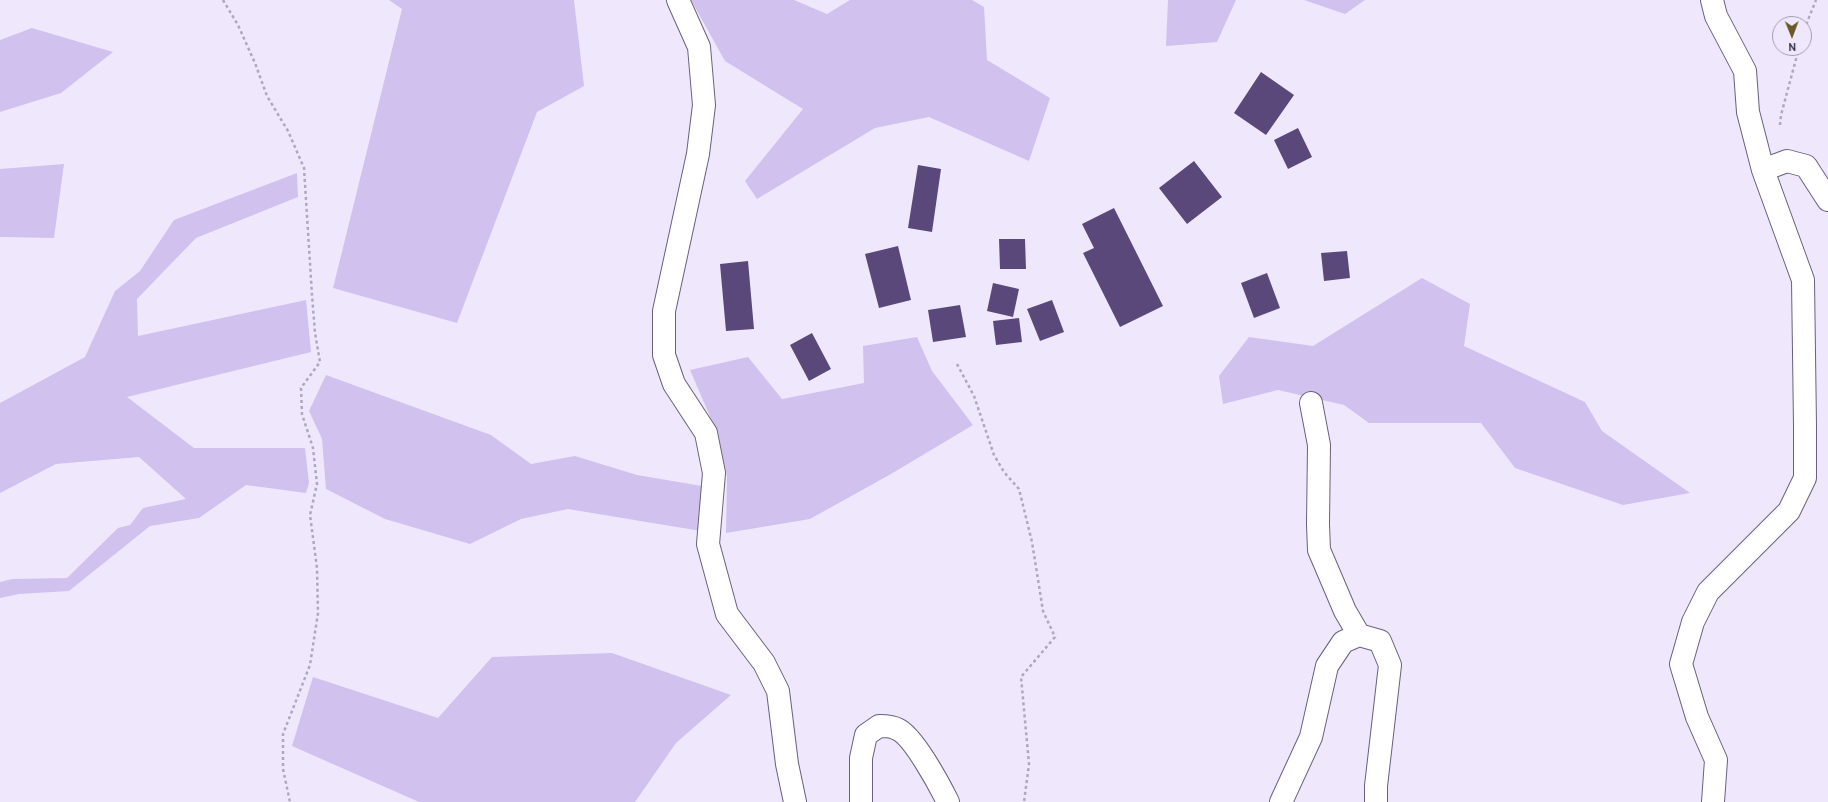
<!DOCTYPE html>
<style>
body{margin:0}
#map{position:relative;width:1828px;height:802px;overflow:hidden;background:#efe8fd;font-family:Cabin,sans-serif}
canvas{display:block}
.north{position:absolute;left:1772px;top:16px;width:40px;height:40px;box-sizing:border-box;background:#efe8fd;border:1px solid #a59eb1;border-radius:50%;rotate:179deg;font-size:11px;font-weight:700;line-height:16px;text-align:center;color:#35303e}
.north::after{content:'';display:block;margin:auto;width:14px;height:18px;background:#6a5826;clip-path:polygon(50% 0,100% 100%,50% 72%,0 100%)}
</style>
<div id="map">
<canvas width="1828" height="802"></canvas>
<div class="north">N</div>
</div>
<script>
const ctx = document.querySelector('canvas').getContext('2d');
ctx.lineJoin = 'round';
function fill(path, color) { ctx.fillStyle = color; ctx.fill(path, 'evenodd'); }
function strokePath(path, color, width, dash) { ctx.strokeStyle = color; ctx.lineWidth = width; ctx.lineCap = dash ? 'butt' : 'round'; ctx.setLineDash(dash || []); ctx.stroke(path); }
fill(new Path2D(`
 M389 0H574L584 86 537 112 457 323 333 288 402 9Z
 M691 0H794L827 14 850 0H972L984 7 987 60 1050 98 1029 161 929 117 875 128 757 199 745 181 803 109 725 61Z
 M1168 0H1236L1217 42 1166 46Z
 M1304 0H1365L1345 14Z
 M32 28 113 52 61 93 0 112V40Z
 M64 164 54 238 0 237V169Z
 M297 173 298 197 196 238 137 299 138 336 306 300 311 352 127 397 194 448H305L309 483 306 493 246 485 199 518 150 526 69 591 19 594 0 598V582L12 579 67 578 118 528 130 525 143 508 186 499 139 457 56 464 0 493V403L85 357 115 291 140 271 174 220Z
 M1422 278 1470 304 1464 346 1585 402 1602 431 1690 493 1623 505 1515 468 1481 423H1369L1344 405 1278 390 1223 404 1219 376 1249 337 1313 346Z
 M917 337 932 371 973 425 891 474 810 519 726 533 727 476 715 428 690 370 748 357 782 399 864 383 863 346Z
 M326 375 491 435 531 464 575 456 637 475 708 487 701 531 568 509 521 519 470 544 385 519 326 489 322 439 309 411Z
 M612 653 731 695 676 743 635 802H419L292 746 313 677 438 718 492 657Z`), '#d0c1ef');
fill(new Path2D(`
 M1261 72 1294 95 1266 135 1234 113Z
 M1298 128 1312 157 1288 169 1274 140Z
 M1194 161 1222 197 1187 224 1159 188Z
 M918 165 941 169 932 232 908 228Z
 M1114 208 1163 306 1120 327 1083 253 1094 248 1082 224Z
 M999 239H1025L1026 269H1000Z
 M898 246 911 300 879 308 865 254Z
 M1347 251 1350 278 1324 281 1321 253Z
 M748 261 754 329 726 331 720 264Z
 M1267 273 1280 308 1254 318 1241 283Z
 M993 283 1019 289 1013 317 987 311Z
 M1052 300 1064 332 1040 341 1027 309Z
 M960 305 966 337 933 342 928 310Z
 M1019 318 1022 342 996 345 993 321Z
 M812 333 831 369 809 381 790 345Z`), '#5a487a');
const minor = new Path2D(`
 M678 0 699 47 704 105 698 154 664 311V355L674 384 706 433 714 473 708 544 727 614 764 663 778 691 787 764 795 802
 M1712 0 1716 16 1745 71 1748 112 1763 170
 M1311 403 1319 445 1318 524 1319 550 1345 611 1359 635
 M861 802V758L866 735 879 726C884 726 892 726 897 729 913 735 940 786 948 802
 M1281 802 1311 737 1327 666 1343 642 1359 635 1380 641 1390 665 1376 786V802
 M1713 802 1716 760 1697 717 1681 664 1693 622 1708 592 1789 511 1805 478V426L1803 280 1763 170 1787 161 1806 166 1828 200`);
strokePath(minor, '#6a607e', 24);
strokePath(new Path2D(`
 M223 0 238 25 255 63 267 96 288 131 304 168 312 295 315 333 320 362 301 388 302 414 313 448 317 484 310 515 317 568 318 613 310 665 283 734V769L290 802
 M1804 30 1816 0
 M1780 125 1781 115 1799 48
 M957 364 974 396 994 455 1004 472 1019 489 1032 542 1043 611 1055 637 1021 677 1029 764 1024 802`), '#afa8bb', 2.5, [3, 3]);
strokePath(minor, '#fff', 22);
</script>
